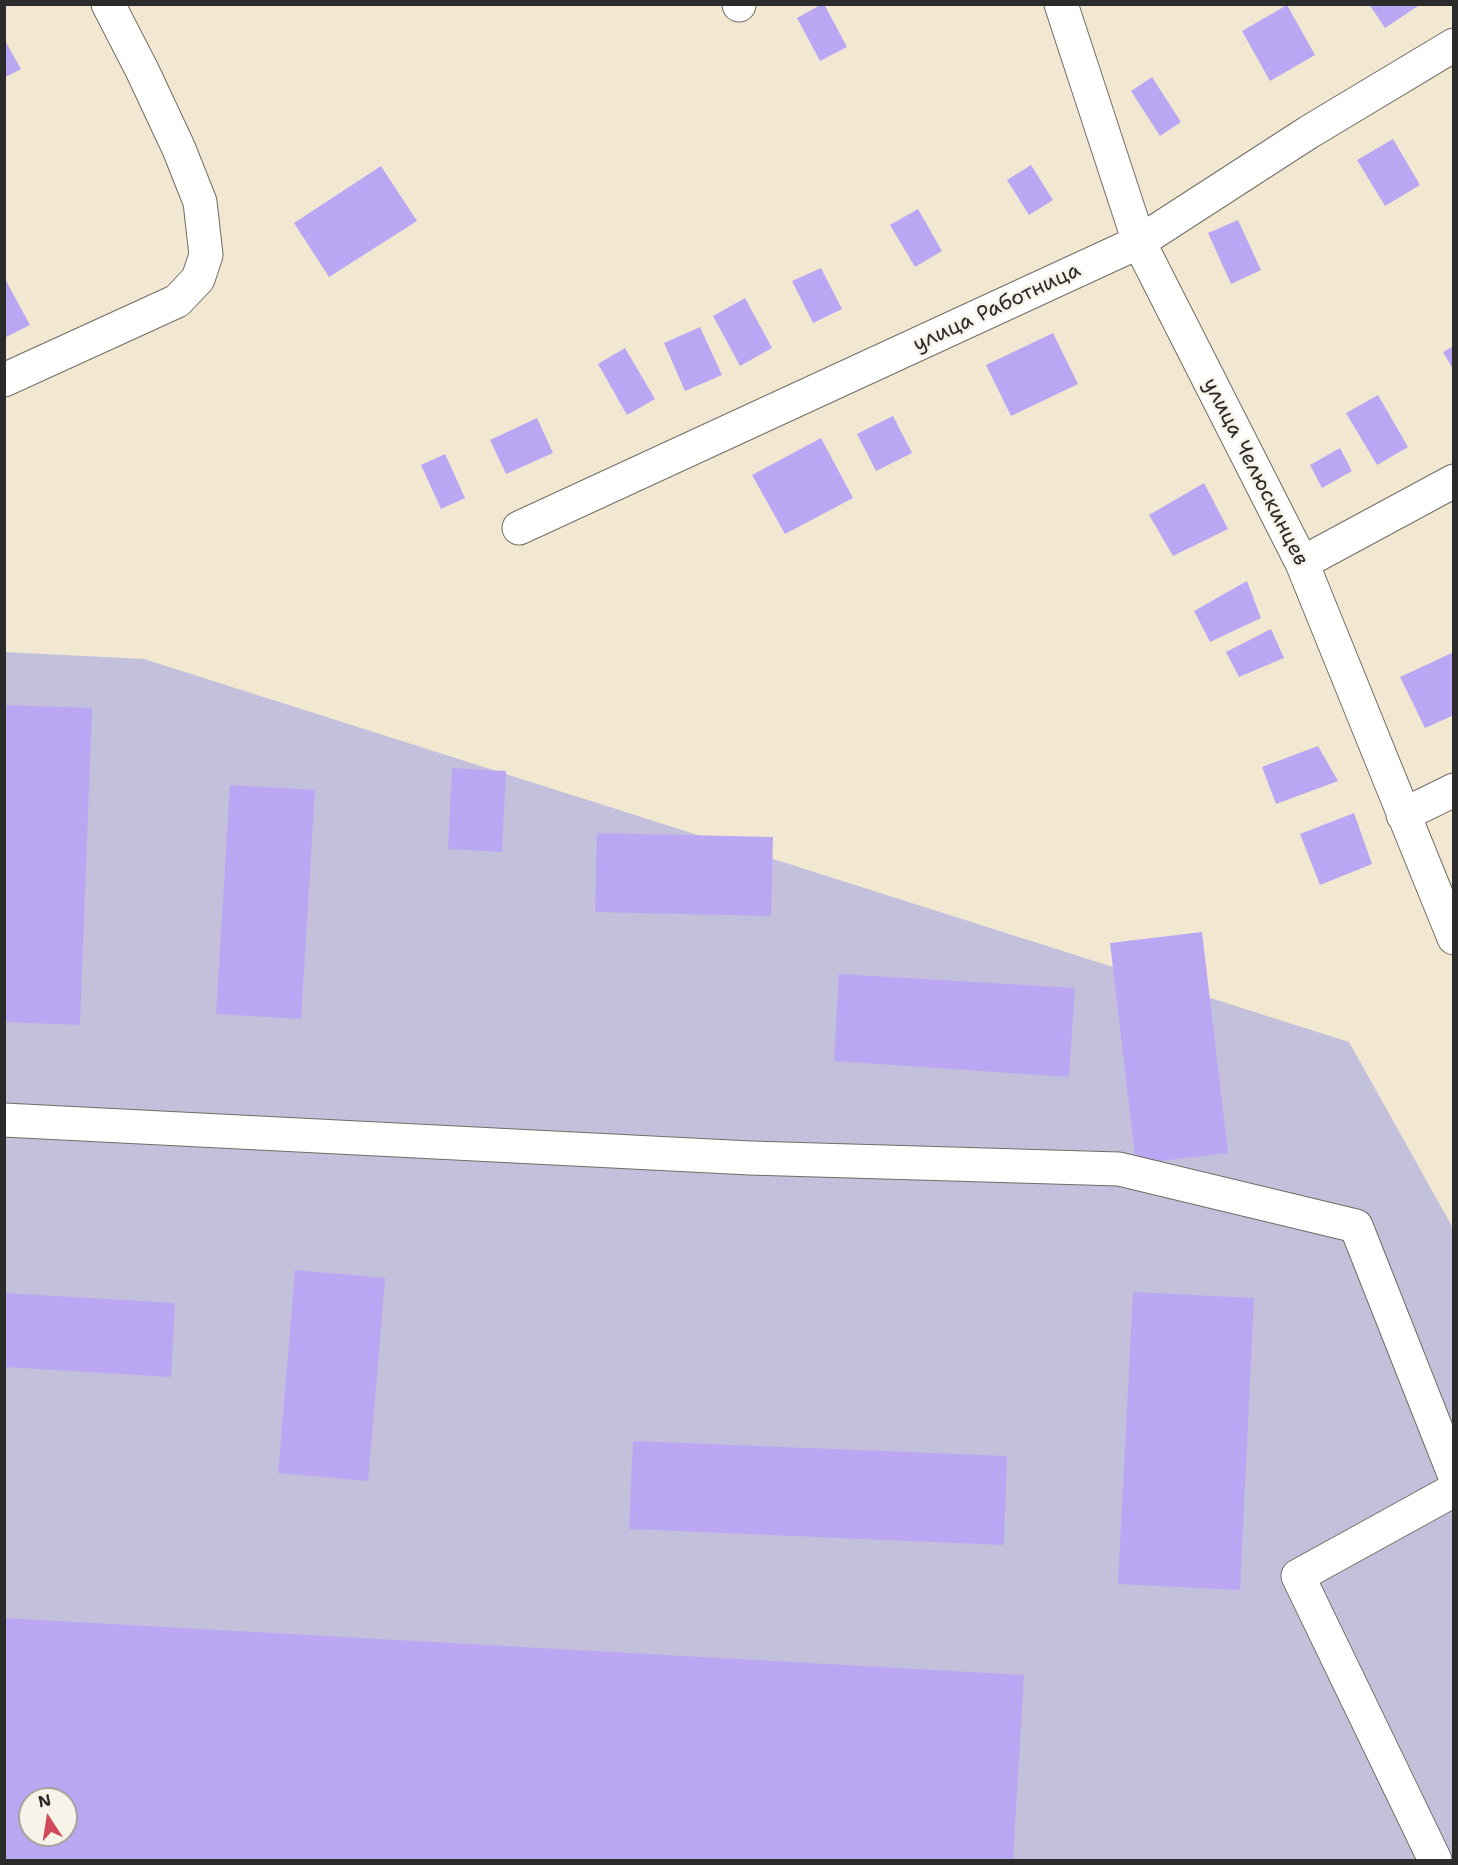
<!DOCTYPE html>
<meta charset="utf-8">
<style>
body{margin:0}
#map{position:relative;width:1458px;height:1865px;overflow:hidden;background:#f2e8d2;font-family:"Shantell Sans",sans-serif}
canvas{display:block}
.frame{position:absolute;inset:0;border:6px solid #2b2b2b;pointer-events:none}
.north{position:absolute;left:18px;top:1787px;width:60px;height:60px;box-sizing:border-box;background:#f7f3e8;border:2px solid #a5a39c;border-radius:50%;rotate:348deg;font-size:16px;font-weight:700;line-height:24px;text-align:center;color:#2b2b2b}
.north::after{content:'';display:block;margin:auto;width:21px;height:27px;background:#d1495b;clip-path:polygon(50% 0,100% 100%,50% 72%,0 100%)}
</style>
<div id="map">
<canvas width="1458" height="1865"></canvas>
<div class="frame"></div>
<div class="north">N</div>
</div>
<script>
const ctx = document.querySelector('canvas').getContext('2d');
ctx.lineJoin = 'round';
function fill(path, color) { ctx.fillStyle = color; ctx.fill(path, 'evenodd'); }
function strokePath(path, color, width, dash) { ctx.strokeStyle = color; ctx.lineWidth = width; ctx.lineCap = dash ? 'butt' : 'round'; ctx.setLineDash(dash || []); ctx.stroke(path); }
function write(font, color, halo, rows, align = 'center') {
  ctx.font = font + ' "Shantell Sans",sans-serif'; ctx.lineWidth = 5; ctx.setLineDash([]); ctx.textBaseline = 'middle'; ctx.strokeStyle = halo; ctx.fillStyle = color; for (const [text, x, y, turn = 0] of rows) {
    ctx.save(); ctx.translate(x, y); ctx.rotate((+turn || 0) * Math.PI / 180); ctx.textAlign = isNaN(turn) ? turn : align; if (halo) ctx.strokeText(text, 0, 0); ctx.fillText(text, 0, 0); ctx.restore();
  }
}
fill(new Path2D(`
 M5 652 144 659 1349 1042 1453 1228V1860H5ZM30 1799H66V1835H30Z`), '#c3c0db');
fill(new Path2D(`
 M822 4H824L847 47 820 61 797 18Z
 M1369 4H1421L1385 28Z
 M1287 5 1315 55 1270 81 1242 31Z
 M4 39 21 69 4 78Z
 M1152 77 1181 122 1160 136 1131 91Z
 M1393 139 1420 185 1385 206 1357 160Z
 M1031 165 1053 200 1029 215 1007 180Z
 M381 166 417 221 329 277 294 223Z
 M918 209 942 251 915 267 890 225Z
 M1238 220 1261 270 1231 284 1208 233Z
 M821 268 842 309 813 323 792 281Z
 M4 277 30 325 4 338Z
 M745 298 772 348 740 366 713 316Z
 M700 327 722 375 685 391 664 343Z
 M1053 333 1078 384 1011 416 986 365Z
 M1454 346V371L1443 352Z
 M625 348 655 399 627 415 598 364Z
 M1378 395 1408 447 1377 465 1346 413Z
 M893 416 912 453 876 471 857 434Z
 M537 418 553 453 506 474 490 440Z
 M821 438 853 498 785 534 752 475Z
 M1340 448 1352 471 1322 488 1310 465Z
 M445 454 465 498 441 509 421 465Z
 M1204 483 1228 529 1173 556 1149 515Z
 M1247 581 1261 618 1210 642 1194 611Z
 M1271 629 1284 658 1239 677 1226 652Z
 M1454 652V715L1425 728 1400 677Z
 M4 705 92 708 80 1025 4 1022Z
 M1318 746 1338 781 1276 804 1262 767Z
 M452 768 506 771 502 852 448 849Z
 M230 785 315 790 301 1019 216 1014Z
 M1354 813 1372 864 1320 885 1300 834Z
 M597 833 773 837 771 916 595 912Z
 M1202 932 1228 1153 1136 1164 1110 943Z
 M839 974 1075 988 1069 1077 834 1061Z
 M295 1270 385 1278 368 1481 278 1473Z
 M1133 1292 1254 1298 1240 1590 1118 1584Z
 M4 1293 175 1303 171 1377 4 1367Z
 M633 1441 1007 1456 1004 1545 629 1529Z
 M4 1618 1024 1675 1013 1860H4ZM30 1799H66V1835H30Z`), '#baa7f3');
const minor = new Path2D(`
 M1061 4 1139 242 1302 563 1454 938
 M739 5V4
 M4 380 177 301 198 279 206 255 200 202 179 149 142 70 108 4
 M519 528 1139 242 1309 132 1454 45
 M1302 563 1454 481
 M1403 815 1454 790
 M4 1120 750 1158 1119 1169 1356 1226 1454 1474
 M1435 1860 1298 1576 1454 1490`);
strokePath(minor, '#716d65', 35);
strokePath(minor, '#fff', 33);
write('21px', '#2b2b2b', '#f7f3e8', [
 ["улица Работница",997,308,-25],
 ["улица Челюскинцев",1255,472,63]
]);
</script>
